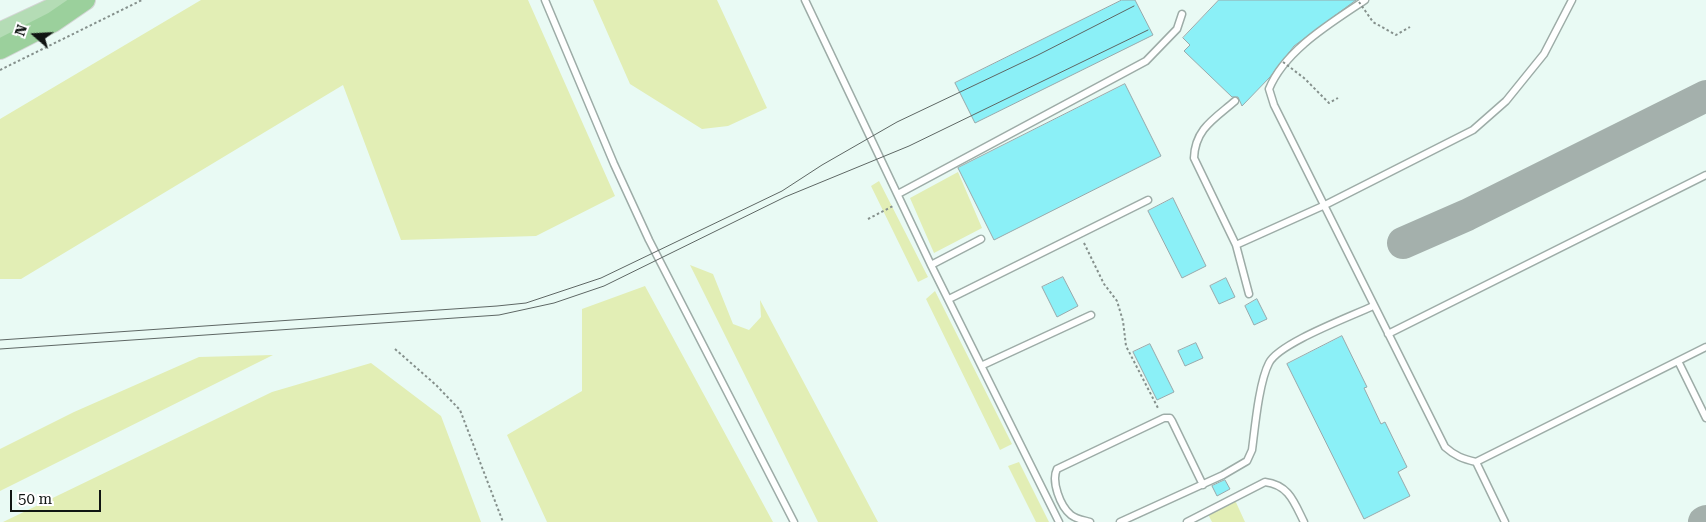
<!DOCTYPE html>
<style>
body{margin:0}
#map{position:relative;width:1706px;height:522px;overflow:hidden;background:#e9faf4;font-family:"Roboto Serif",serif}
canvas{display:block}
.north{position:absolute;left:10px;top:10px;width:50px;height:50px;-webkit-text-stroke:4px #fff;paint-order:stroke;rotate:289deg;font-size:14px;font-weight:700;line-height:20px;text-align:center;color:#101513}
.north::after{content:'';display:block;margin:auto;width:18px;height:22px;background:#101513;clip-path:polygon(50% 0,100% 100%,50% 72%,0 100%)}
.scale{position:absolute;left:10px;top:490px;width:91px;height:22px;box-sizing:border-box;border:2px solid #101513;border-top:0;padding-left:6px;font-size:15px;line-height:18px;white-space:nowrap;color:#101513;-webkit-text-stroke:4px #fff;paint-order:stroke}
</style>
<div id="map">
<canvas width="1706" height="522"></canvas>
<div class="north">N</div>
<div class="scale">50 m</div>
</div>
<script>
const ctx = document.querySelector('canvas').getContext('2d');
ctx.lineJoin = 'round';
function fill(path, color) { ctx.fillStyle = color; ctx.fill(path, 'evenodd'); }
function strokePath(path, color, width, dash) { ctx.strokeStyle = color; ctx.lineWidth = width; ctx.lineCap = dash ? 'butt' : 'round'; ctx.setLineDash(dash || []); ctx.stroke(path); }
fill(new Path2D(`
 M201 0H528L615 196 536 236 401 240 343 85 21 279H0V119Z
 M593 0H717L767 108 728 126 702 129 630 84Z
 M958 172 982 228 934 253 910 198Z
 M879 181 928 277 918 282 871 186Z
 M690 265 713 274 733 324 749 330 761 317 760 300 878 522H818Z
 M645 286 773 522H547L507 435 582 391V309Z
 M935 291 1012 444 1000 450 926 299Z
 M273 355 0 491V449L74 412 199 357Z
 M371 363 441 416 481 522H3L272 392Z
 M1019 462 1049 522H1036L1008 466Z
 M1234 498 1245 522H1212L1207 512Z`), '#e2eeb5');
strokePath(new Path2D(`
 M1403 243 1467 215 1706 96
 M1704 522 1706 521`), '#a4b0ac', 32);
const building = new Path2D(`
 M1122 0H1135L1153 35 975 123 955 83Z
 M1219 0H1356L1294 46 1270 77 1242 106 1238 97H1232L1184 51 1190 45 1183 38Z
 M1125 84 1161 156 994 240 958 168Z
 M1173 198 1206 266 1182 278 1148 211Z
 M1063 277 1078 306 1057 317 1042 287Z
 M1226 278 1235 297 1219 304 1210 286Z
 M1257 299 1267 319 1254 325 1245 306Z
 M1342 336 1367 387 1364 388 1381 424 1385 422 1407 467 1398 472 1410 496 1364 519 1287 364Z
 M1196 343 1203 358 1185 366 1178 351Z
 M1150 344 1174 392 1157 400 1133 352Z
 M1225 480 1230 489 1217 496 1212 486Z`);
fill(building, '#8bf0f7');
strokePath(building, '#98a9ab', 1);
const service = new Path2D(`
 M545 0 614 164 649 240 794 522
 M805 0 931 265 1059 522
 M1365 0C1331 23 1285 50 1269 89L1274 105 1445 447C1455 456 1463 459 1476 462L1706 347
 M1235 101C1214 119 1195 129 1194 158L1236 245
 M898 194 1146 61 1177 29 1182 14
 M931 265 981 239
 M1249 294 1236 245 1325 205 1473 130 1506 101 1544 54 1572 0
 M949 299 1148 200
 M1388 334 1706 175
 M1678 361 1706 418
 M983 365 1091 315
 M1476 462 1505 522
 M1090 522C1083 520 1076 519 1071 515 1060 506 1051 481 1057 469L1164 418H1170L1172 421 1203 485
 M1120 522 1223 475 1247 461 1252 450C1255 427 1259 382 1269 363 1279 343 1350 317 1373 306
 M1187 522 1265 482C1289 485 1294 502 1304 522`);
const primary = new Path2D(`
 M0 32 69 0`);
const trunk = new Path2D(`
 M0 49 53 22 85 0`);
strokePath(service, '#9daca7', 9);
strokePath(primary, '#d4d5d5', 21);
strokePath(trunk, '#d4d5d5', 22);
strokePath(new Path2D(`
 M0 70 142 0
 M868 219 893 206
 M1084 243 1104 284 1117 301 1123 321 1126 346 1159 410
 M395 349 436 385 460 410 503 522`), '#85908c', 2, [2.5, 2.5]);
strokePath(service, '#fff', 6);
strokePath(primary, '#b4dcb5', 19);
strokePath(trunk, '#9bd09c', 20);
strokePath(new Path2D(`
 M0 340 497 306 526 303 601 278 782 191 822 165 897 122 1038 55 1134 6
 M0 349 499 315 554 303 604 286 785 197 909 146 1148 30`), '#5e6764', 1);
strokePath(new Path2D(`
 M1359 2 1373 22 1396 35 1410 27
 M1283 62 1304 78 1329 103 1338 98`), '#85908c', 2, [2.5, 2.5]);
</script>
